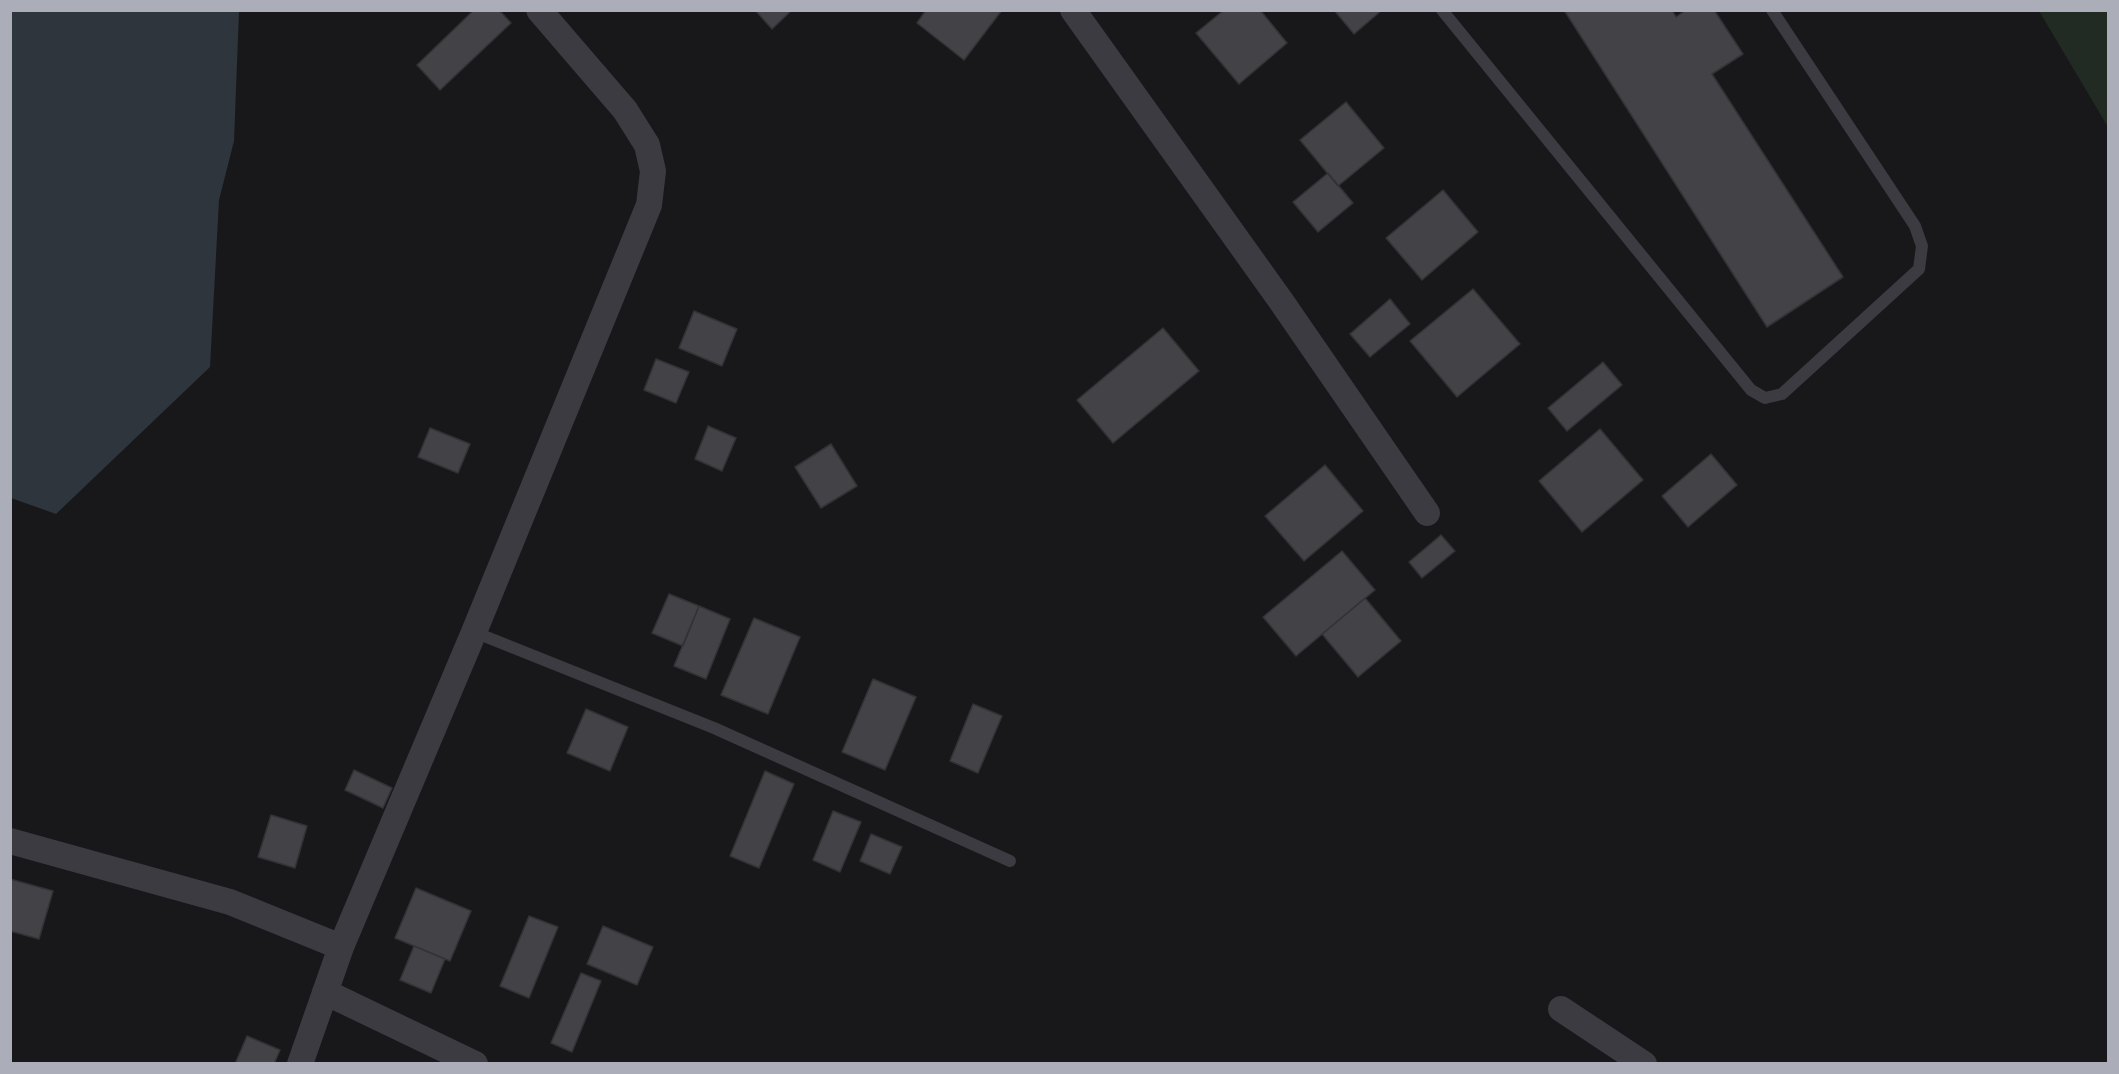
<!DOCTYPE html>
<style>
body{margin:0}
#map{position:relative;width:2119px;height:1074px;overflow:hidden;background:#18181a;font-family:"Exo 2",sans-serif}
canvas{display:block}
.frame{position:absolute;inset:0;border:12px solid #abadb9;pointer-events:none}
</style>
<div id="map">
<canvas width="2119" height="1074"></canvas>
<div class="frame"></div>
</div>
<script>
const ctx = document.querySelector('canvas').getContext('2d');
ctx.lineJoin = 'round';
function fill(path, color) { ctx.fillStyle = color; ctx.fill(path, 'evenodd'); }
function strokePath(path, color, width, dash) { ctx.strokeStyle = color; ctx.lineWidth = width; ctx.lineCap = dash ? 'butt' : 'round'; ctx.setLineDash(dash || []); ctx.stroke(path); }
fill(new Path2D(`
 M2039 11H2108V127Z`), '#222a24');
fill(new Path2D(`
 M11 10 239 11 234 141 219 200 210 367 56 514 11 498Z`), '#2f353d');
const building = new Path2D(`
 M474 10H499L511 23 440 90 417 65Z
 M755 10H792L772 29Z
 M926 10H1002L964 60 917 23Z
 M1224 10H1260L1287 43 1239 84 1196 33Z
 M1334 10H1382L1354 34Z
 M1564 10H1672L1676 17 1686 10H1714L1743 54 1712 74 1843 277 1767 327Z
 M1346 102 1384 148 1338 186 1300 140Z
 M1328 173 1353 203 1318 232 1293 202Z
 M1443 190 1478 232 1422 280 1386 238Z
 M1473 289 1520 344 1457 397 1410 341Z
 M1390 299 1410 324 1370 357 1350 334Z
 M694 311 737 329 722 366 679 348Z
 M1163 328 1199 371 1113 443 1077 400Z
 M656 359 689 372 676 403 644 390Z
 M1603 362 1622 385 1567 431 1548 408Z
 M708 426 736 438 722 471 695 459Z
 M430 428 470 444 458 473 418 457Z
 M1600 429 1643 480 1582 532 1539 481Z
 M831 444 857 486 821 508 795 467Z
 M1711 454 1737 485 1688 527 1662 496Z
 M1325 465 1363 511 1304 561 1265 516Z
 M1441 535 1455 551 1422 578 1409 562Z
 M1342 551 1375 590 1296 656 1263 617Z
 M669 594 699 606 683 646 652 633Z
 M1365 598 1401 641 1358 677 1322 634Z
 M699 606 730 619 706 679 674 666Z
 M754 618 800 637 768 714 721 695Z
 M873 679 916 697 885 770 842 752Z
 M973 704 1002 716 978 773 950 761Z
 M586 709 628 727 610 771 567 753Z
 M354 770 392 788 383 808 345 790Z
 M765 771 794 784 759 868 730 856Z
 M833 811 861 822 840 872 813 860Z
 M271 815 307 826 295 868 258 857Z
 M871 834 902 847 890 874 860 861Z
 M10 879 53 891 39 939 10 931Z
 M416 888 471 911 450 961 395 938Z
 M529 916 558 927 529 998 500 986Z
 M603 926 653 947 637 985 587 964Z
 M414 946 445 959 431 993 400 980Z
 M581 973 601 981 572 1052 551 1043Z
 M247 1036 280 1050 274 1064H235Z`);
fill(building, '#434247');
strokePath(building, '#333236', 1.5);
strokePath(new Path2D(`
 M1442 10 1751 390 1765 398 1782 394 1919 269 1922 246 1915 226 1772 10
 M474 632 714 728 1010 861`), '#3b3b41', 12);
strokePath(new Path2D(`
 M1073 10 1281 301 1427 513
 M10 841 230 902 341 947
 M325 992 475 1064
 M1561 1009 1644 1064
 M300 1064 341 947 474 632 649 205 653 171 647 145 625 110 539 10`), '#3b3b41', 26);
</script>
